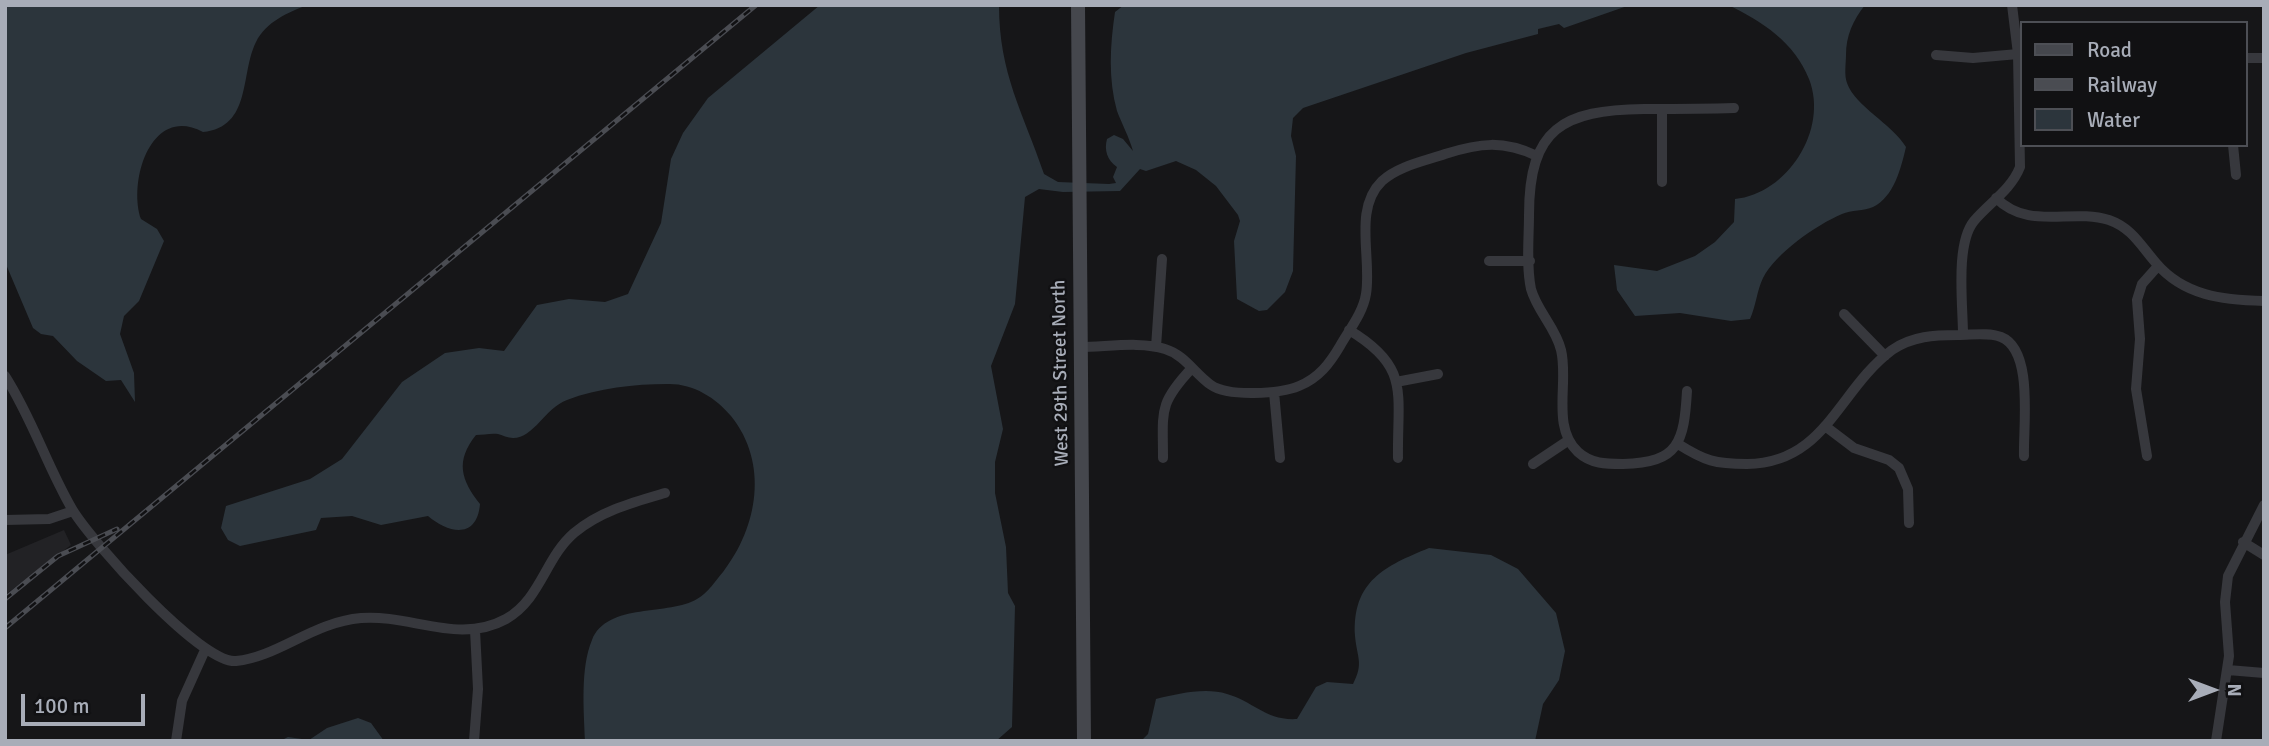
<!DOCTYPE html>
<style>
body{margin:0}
#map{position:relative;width:2269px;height:746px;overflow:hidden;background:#161618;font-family:Signika,sans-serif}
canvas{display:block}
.frame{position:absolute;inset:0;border:7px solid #a8adb8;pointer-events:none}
.legend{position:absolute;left:2020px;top:21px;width:228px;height:126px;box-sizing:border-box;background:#111113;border:2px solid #4d4f55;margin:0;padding:9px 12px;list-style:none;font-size:21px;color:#a8adb8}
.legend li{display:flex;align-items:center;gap:14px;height:35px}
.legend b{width:35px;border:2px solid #4d4f55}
.north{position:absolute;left:2178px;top:655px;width:70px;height:70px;-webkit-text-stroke:5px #111113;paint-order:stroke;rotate:90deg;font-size:19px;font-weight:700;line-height:28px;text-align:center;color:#a8adb8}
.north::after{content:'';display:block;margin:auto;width:24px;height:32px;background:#a8adb8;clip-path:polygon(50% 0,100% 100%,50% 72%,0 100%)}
.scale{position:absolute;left:21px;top:694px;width:124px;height:32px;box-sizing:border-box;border:4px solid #a8adb8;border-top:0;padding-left:9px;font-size:21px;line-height:24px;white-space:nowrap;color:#a8adb8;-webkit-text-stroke:5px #111113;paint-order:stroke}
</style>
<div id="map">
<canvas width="2269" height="746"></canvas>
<div class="frame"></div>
<ul class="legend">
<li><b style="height:9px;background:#45474d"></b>Road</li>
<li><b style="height:9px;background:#4a4c52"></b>Railway</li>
<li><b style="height:19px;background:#2c353c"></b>Water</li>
</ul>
<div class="north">N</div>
<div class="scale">100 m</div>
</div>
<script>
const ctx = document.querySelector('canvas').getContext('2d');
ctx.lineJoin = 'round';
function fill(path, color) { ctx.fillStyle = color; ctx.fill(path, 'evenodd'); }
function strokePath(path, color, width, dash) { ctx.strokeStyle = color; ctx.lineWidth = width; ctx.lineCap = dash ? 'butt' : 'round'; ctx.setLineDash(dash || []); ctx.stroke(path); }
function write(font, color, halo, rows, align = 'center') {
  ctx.font = font + ' Signika,sans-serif'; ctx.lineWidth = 5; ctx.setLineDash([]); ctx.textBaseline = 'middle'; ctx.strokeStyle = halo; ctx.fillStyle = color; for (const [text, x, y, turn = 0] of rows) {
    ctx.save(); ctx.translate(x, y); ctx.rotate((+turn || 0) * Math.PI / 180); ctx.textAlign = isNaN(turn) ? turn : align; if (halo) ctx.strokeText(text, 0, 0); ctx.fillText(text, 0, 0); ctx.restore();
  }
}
fill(new Path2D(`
 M64 530 71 545 5 595V555Z`), '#222225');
fill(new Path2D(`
 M5 5H308C288 12 266 22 256 42 240 74 252 127 203 132 151 104 128 181 141 219L157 229 164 241 139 301 124 316 120 334 134 373 135 402 121 380 106 381 77 361 53 336 41 334 33 328 5 262Z
 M820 5H999C999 74 1023 112 1044 174L1058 182 1109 184 1116 183 1113 177 1117 167C1107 160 1104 150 1107 139L1114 135 1123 139 1133 151C1129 137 1122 124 1117 111 1108 79 1110 45 1115 12L1124 5H1630L1564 28 1559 24 1538 29V34L1466 53 1303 108 1293 118 1291 136 1296 156 1293 271 1285 292 1267 310 1259 311 1237 299 1234 241 1240 221 1238 215 1216 186 1196 170 1176 161 1146 171 1140 169 1120 191 1063 192 1039 189 1025 197 1015 304 991 366 1003 429 995 462V493L1006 547 1008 593 1015 606 1012 727 996 741H585C584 712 580 668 592 640 607 602 670 616 697 599 708 593 715 581 723 572 758 527 769 463 731 416 715 397 692 383 667 384 635 384 598 388 567 400 545 408 534 438 513 438 508 438 502 435 498 434 491 433 483 435 476 435 455 461 461 480 480 504 477 540 448 533 428 516L381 525 352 516 321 518 316 530 240 546 228 540 221 528 226 506 310 479 342 459 402 382 445 353 479 348 504 351 537 305 569 299 605 302 628 294 661 223 671 159 683 133 708 98Z
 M1728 5H1865C1853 20 1846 36 1846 55 1846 63 1844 75 1847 83 1855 106 1892 124 1906 147 1901 168 1894 197 1873 207 1864 211 1851 210 1842 214 1816 225 1776 253 1763 278 1757 290 1756 306 1750 319L1731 321 1680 313 1635 316 1617 290 1614 265 1657 271 1695 256 1715 242 1734 222 1735 199C1787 194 1829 130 1809 79 1795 43 1762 21 1728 5Z
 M1429 548 1491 555 1518 569 1556 613 1565 651 1559 680 1543 704 1535 741H1141L1148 734 1156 699C1177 694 1205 687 1227 694 1253 701 1266 721 1297 719L1316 687 1327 682 1353 684C1364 663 1357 658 1355 636 1352 581 1385 566 1429 548Z
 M358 718 371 723 384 741H280L288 737 309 740 327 728Z`), '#2c353c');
strokePath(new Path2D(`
 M2012 5 2018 54
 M1936 55 1973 58 2018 54 2020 167C2011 190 1989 203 1974 221 1955 244 1963 305 1963 335
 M2246 58H2264
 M1662 109V182
 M2233 145 2236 175
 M1996 198C2029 231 2070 208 2109 220 2132 228 2141 246 2156 263 2184 296 2223 300 2264 301
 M1489 261H1530
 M1844 314 1885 356
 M1349 330C1411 367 1397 393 1398 458
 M1080 347C1106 347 1141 341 1165 349 1185 355 1195 374 1211 385 1228 397 1280 394 1299 386 1319 378 1330 363 1340 346 1349 330 1363 313 1366 294 1372 258 1353 209 1382 181 1398 166 1425 161 1445 154 1480 143 1503 140 1537 156
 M1156 347 1162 259
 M5 376C32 418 47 466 72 509 91 541 201 664 236 661 278 657 313 622 361 618 410 614 459 645 506 619 541 599 545 558 574 533 600 511 634 502 665 493
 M1396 382 1438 374
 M1687 391C1684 442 1679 463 1623 464 1606 464 1591 464 1578 452 1551 427 1569 382 1561 350 1556 328 1537 311 1531 289 1526 266 1529 238 1529 215 1529 128 1563 110 1644 109 1674 109 1704 109 1734 108
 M1274 392 1280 458
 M1825 426 1854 448 1889 460 1899 468 1908 489 1909 523
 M1678 444C1705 461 1715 464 1747 464 1826 463 1838 390 1892 350 1912 336 1935 335 1958 335 1972 335 1988 332 2001 337 2034 350 2023 426 2024 456
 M2147 456 2136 389 2140 339 2137 300 2142 284 2158 266
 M1163 458C1163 411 1158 404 1192 368
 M1533 464 1569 440
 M5 520 49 519 73 511
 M2243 542 2264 555
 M2228 670 2264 673
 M176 741 182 701 205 650
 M474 741 478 689 475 630
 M2216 741 2229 656 2225 602 2228 576 2264 505`), '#37383d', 10);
strokePath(new Path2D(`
 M1078 5 1084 741`), '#45474d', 14);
const rail = new Path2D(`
 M5 599 58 556 117 529
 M5 628 756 5`);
strokePath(rail, '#4a4c52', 5);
strokePath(rail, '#111113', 2.5, [8]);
write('19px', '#a8adb8', '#111113', [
 ["West 29th Street North",1061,373,-91]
]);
</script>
